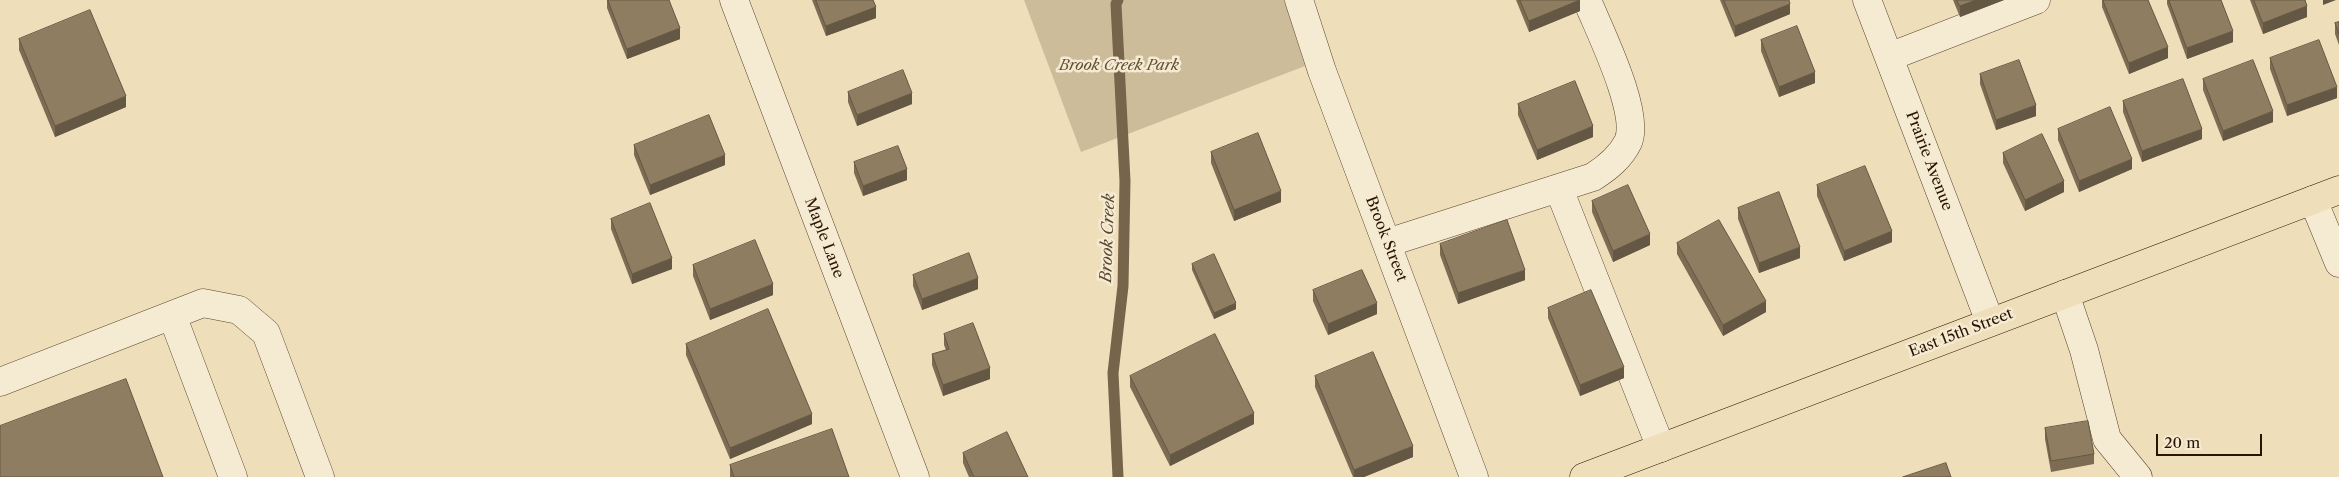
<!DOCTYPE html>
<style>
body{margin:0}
#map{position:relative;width:2339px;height:477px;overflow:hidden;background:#efdeba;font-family:"Libre Caslon Text",serif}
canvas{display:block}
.scale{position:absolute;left:2156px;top:434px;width:106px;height:22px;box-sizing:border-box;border:2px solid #281400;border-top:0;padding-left:6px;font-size:15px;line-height:18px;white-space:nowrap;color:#281400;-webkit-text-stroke:4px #f5ead2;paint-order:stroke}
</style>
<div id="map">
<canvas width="2339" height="477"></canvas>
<div class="scale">20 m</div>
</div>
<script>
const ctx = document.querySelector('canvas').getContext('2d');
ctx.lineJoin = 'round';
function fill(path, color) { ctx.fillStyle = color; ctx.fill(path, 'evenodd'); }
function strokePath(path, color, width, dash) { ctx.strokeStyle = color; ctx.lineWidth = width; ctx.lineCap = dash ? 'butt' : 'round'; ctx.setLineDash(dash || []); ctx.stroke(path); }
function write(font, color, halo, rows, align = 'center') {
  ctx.font = font + ' "Libre Caslon Text",serif'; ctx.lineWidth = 5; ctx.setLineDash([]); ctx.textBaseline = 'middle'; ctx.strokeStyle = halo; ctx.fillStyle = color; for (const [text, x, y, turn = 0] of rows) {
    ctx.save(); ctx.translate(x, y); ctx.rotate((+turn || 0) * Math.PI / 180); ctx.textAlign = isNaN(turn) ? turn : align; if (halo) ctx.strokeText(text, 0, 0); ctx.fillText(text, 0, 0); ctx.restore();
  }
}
fill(new Path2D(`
 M1024 0H1284L1305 66 1081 152Z`), '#cdbc9a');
strokePath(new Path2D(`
 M1118 477 1113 373 1123 286 1125 181 1116 4 1118 0`), '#77644a', 11);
const minor = new Path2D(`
 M734 0 915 477
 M1299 0 1322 71 1474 477
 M1867 0 1990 322
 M1889 57 2036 0
 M1559 189 1661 448
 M2313 200 2339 263
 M1387 243 1593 177C1607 168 1620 158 1628 142 1641 113 1599 30 1587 0
 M2065 294 2084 350 2107 439 2138 477
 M172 315 233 477
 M0 382 203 303 239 310 266 333 320 477`);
const major = new Path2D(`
 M1584 477 2339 190`);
strokePath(minor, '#5a462e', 29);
strokePath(major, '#281400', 29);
strokePath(minor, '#f5ead2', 28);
strokePath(major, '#efdeba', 28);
fill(new Path2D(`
 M607 0H669L680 39 627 59 607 8Z
 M812 0H873L876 18 826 36Z
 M1516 0H1579L1580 11 1529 32Z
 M1720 0H1789L1790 14 1735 37Z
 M1953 0H2004L1960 17Z
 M2102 0H2148L2168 58 2129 74 2102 7Z
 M2167 0H2221L2233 42 2187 59 2167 4Z
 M2250 0H2305L2307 17 2263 34Z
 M2339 22V45L2335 34V23Z
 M19 39 126 107 55 137 19 50Z
 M1761 40 1815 83 1779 97 1761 51Z
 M2270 58 2337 98 2287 116 2270 69Z
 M1980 74 2036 116 1996 130 1980 84Z
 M2203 79 2273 122 2223 141 2203 90Z
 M848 92 912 104 857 126 848 102Z
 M2123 101 2202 139 2142 162 2123 112Z
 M1518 104 1593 137 1537 160 1518 115Z
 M2058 129 2132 169 2079 192 2058 140Z
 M634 145 725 165 650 195 634 155Z
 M1211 152 1281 202 1234 221 1211 163Z
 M2003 153 2064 192 2025 211 2003 163Z
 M854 162 907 180 863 196 854 173Z
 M1817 185 1892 242 1844 261 1817 196Z
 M1592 201 1650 245 1613 262 1592 212Z
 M1738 208 1800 258 1759 273 1738 219Z
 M611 219 672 269 632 284 611 229Z
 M1677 243 1766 312 1723 336 1677 254Z
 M1440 244 1525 280 1458 304 1440 255Z
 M1192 264 1236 309 1214 319 1192 270Z
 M693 265 773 295 710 320 693 276Z
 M913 275 978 289 922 310 913 286Z
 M1313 290 1377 314 1328 335 1313 301Z
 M1548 308 1624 378 1580 396 1548 318Z
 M944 334 990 379 943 396 932 365V354L946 350 944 345Z
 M686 344 812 424 730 459 686 355Z
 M1130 376 1254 424 1170 466 1130 387Z
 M1315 376 1413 457 1364 477H1353L1315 387Z
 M2045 428 2094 454V464L2051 472 2045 439Z
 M963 453 1028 477H969L963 463Z
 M730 465 849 477H730Z`), '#7b6c53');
fill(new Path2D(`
 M1580 0V11L1529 32V21Z
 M1976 0H2004L1960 17V6Z
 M2323 0H2336L2323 5Z
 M1790 4V14L1735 37V26Z
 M2307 6V17L2263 34V23Z
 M876 7V18L826 36V26Z
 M680 28V39L627 59V49Z
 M2233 31V42L2187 59V48Z
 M2168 47V58L2129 74V63Z
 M1815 72V83L1779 97V87Z
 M2337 87V98L2287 116V105Z
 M912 93V104L857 126V115Z
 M126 96V107L55 137V126Z
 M2036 105V116L1996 130V120Z
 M2273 111V122L2223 141V131Z
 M1593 126V137L1537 160V150Z
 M2202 129V139L2142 162V151Z
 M725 155V165L650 195V185Z
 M2132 159V169L2079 192V181Z
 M907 169V180L863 196V186Z
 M2064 181V192L2025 211V200Z
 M1281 191V202L1234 221V210Z
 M1892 231V242L1844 261V251Z
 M1650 234V245L1613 262V251Z
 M1800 247V258L1759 273V263Z
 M672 258V269L632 284V274Z
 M1525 270V280L1458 304V293Z
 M978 278V289L922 310V299Z
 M773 284V295L710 320V309Z
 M1766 301V312L1723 336V325Z
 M1236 303V309L1214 319V313Z
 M1377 303V314L1328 335V324Z
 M1624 367V378L1580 396V385Z
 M990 368V379L943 396V385Z
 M1254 413V424L1170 466V455Z
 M812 414V424L730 459V448Z
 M1413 446V457L1364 477H1354V470Z`), '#645844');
const building = new Path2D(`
 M608 0H669L680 28 627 49Z
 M816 0H873L876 7 826 26Z
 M1520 0H1580L1529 21Z
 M1724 0H1789L1790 4 1735 26Z
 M1957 0H1976L1960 6Z
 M2103 0H2148L2168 47 2129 63Z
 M2169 0H2221L2233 31 2187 48Z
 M2254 0H2305L2307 6 2263 23Z
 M90 10 126 96 55 126 19 39Z
 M2339 22V34L2335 23Z
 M1797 26 1815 72 1779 87 1761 40Z
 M2319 40 2337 87 2287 105 2270 58Z
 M2019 60 2036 105 1996 120 1980 74Z
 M2253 60 2273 111 2223 131 2203 79Z
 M903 70 912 93 857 115 848 92Z
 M2183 79 2202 129 2142 151 2123 101Z
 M1575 81 1593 126 1537 150 1518 104Z
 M2110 107 2132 159 2079 181 2058 129Z
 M709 115 725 155 650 185 634 145Z
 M1258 133 1281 191 1234 210 1211 152Z
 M2042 134 2064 181 2025 200 2003 153Z
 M898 146 907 169 863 186 854 162Z
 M1865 166 1892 231 1844 251 1817 185Z
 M1628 185 1650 234 1613 251 1592 201Z
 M1779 192 1800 247 1759 263 1738 208Z
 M650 203 672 258 632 274 611 219Z
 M1507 220 1525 270 1458 293 1440 244Z
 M1719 220 1766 301 1723 325 1677 243Z
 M755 240 773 284 710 309 693 265Z
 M969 253 978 278 922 299 913 275Z
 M1214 254 1236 303 1214 313 1192 264Z
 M1362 270 1377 303 1328 324 1313 290Z
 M1591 290 1624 367 1580 385 1548 308Z
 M768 309 812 414 730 448 686 344Z
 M973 323 990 368 943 385 932 354 949 349 944 334Z
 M1215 334 1254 413 1170 455 1130 376Z
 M1373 352 1413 446 1354 470 1315 376Z
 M126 379 163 477H0V426Z
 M2088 421 2094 454 2051 461 2045 428Z
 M832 429 849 477H734L730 465Z
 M1007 432 1028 477H974L963 453Z
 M1946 463 1951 477H1903Z`);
fill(building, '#8f7d61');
strokePath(building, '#645844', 1);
write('italic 15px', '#624f36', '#f5ead2', [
 ["Brook Creek Park",1119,66]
]);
write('15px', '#281400', '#f5ead2', [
 ["Prairie Avenue",1929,161,69],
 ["Maple Lane",824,238,69],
 ["Brook Street",1386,239,69],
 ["East 15th Street",1961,333,-21]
]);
write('italic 16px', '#5c4931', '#f5ead2', [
 ["Brook Creek",1108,238,-88]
]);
</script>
